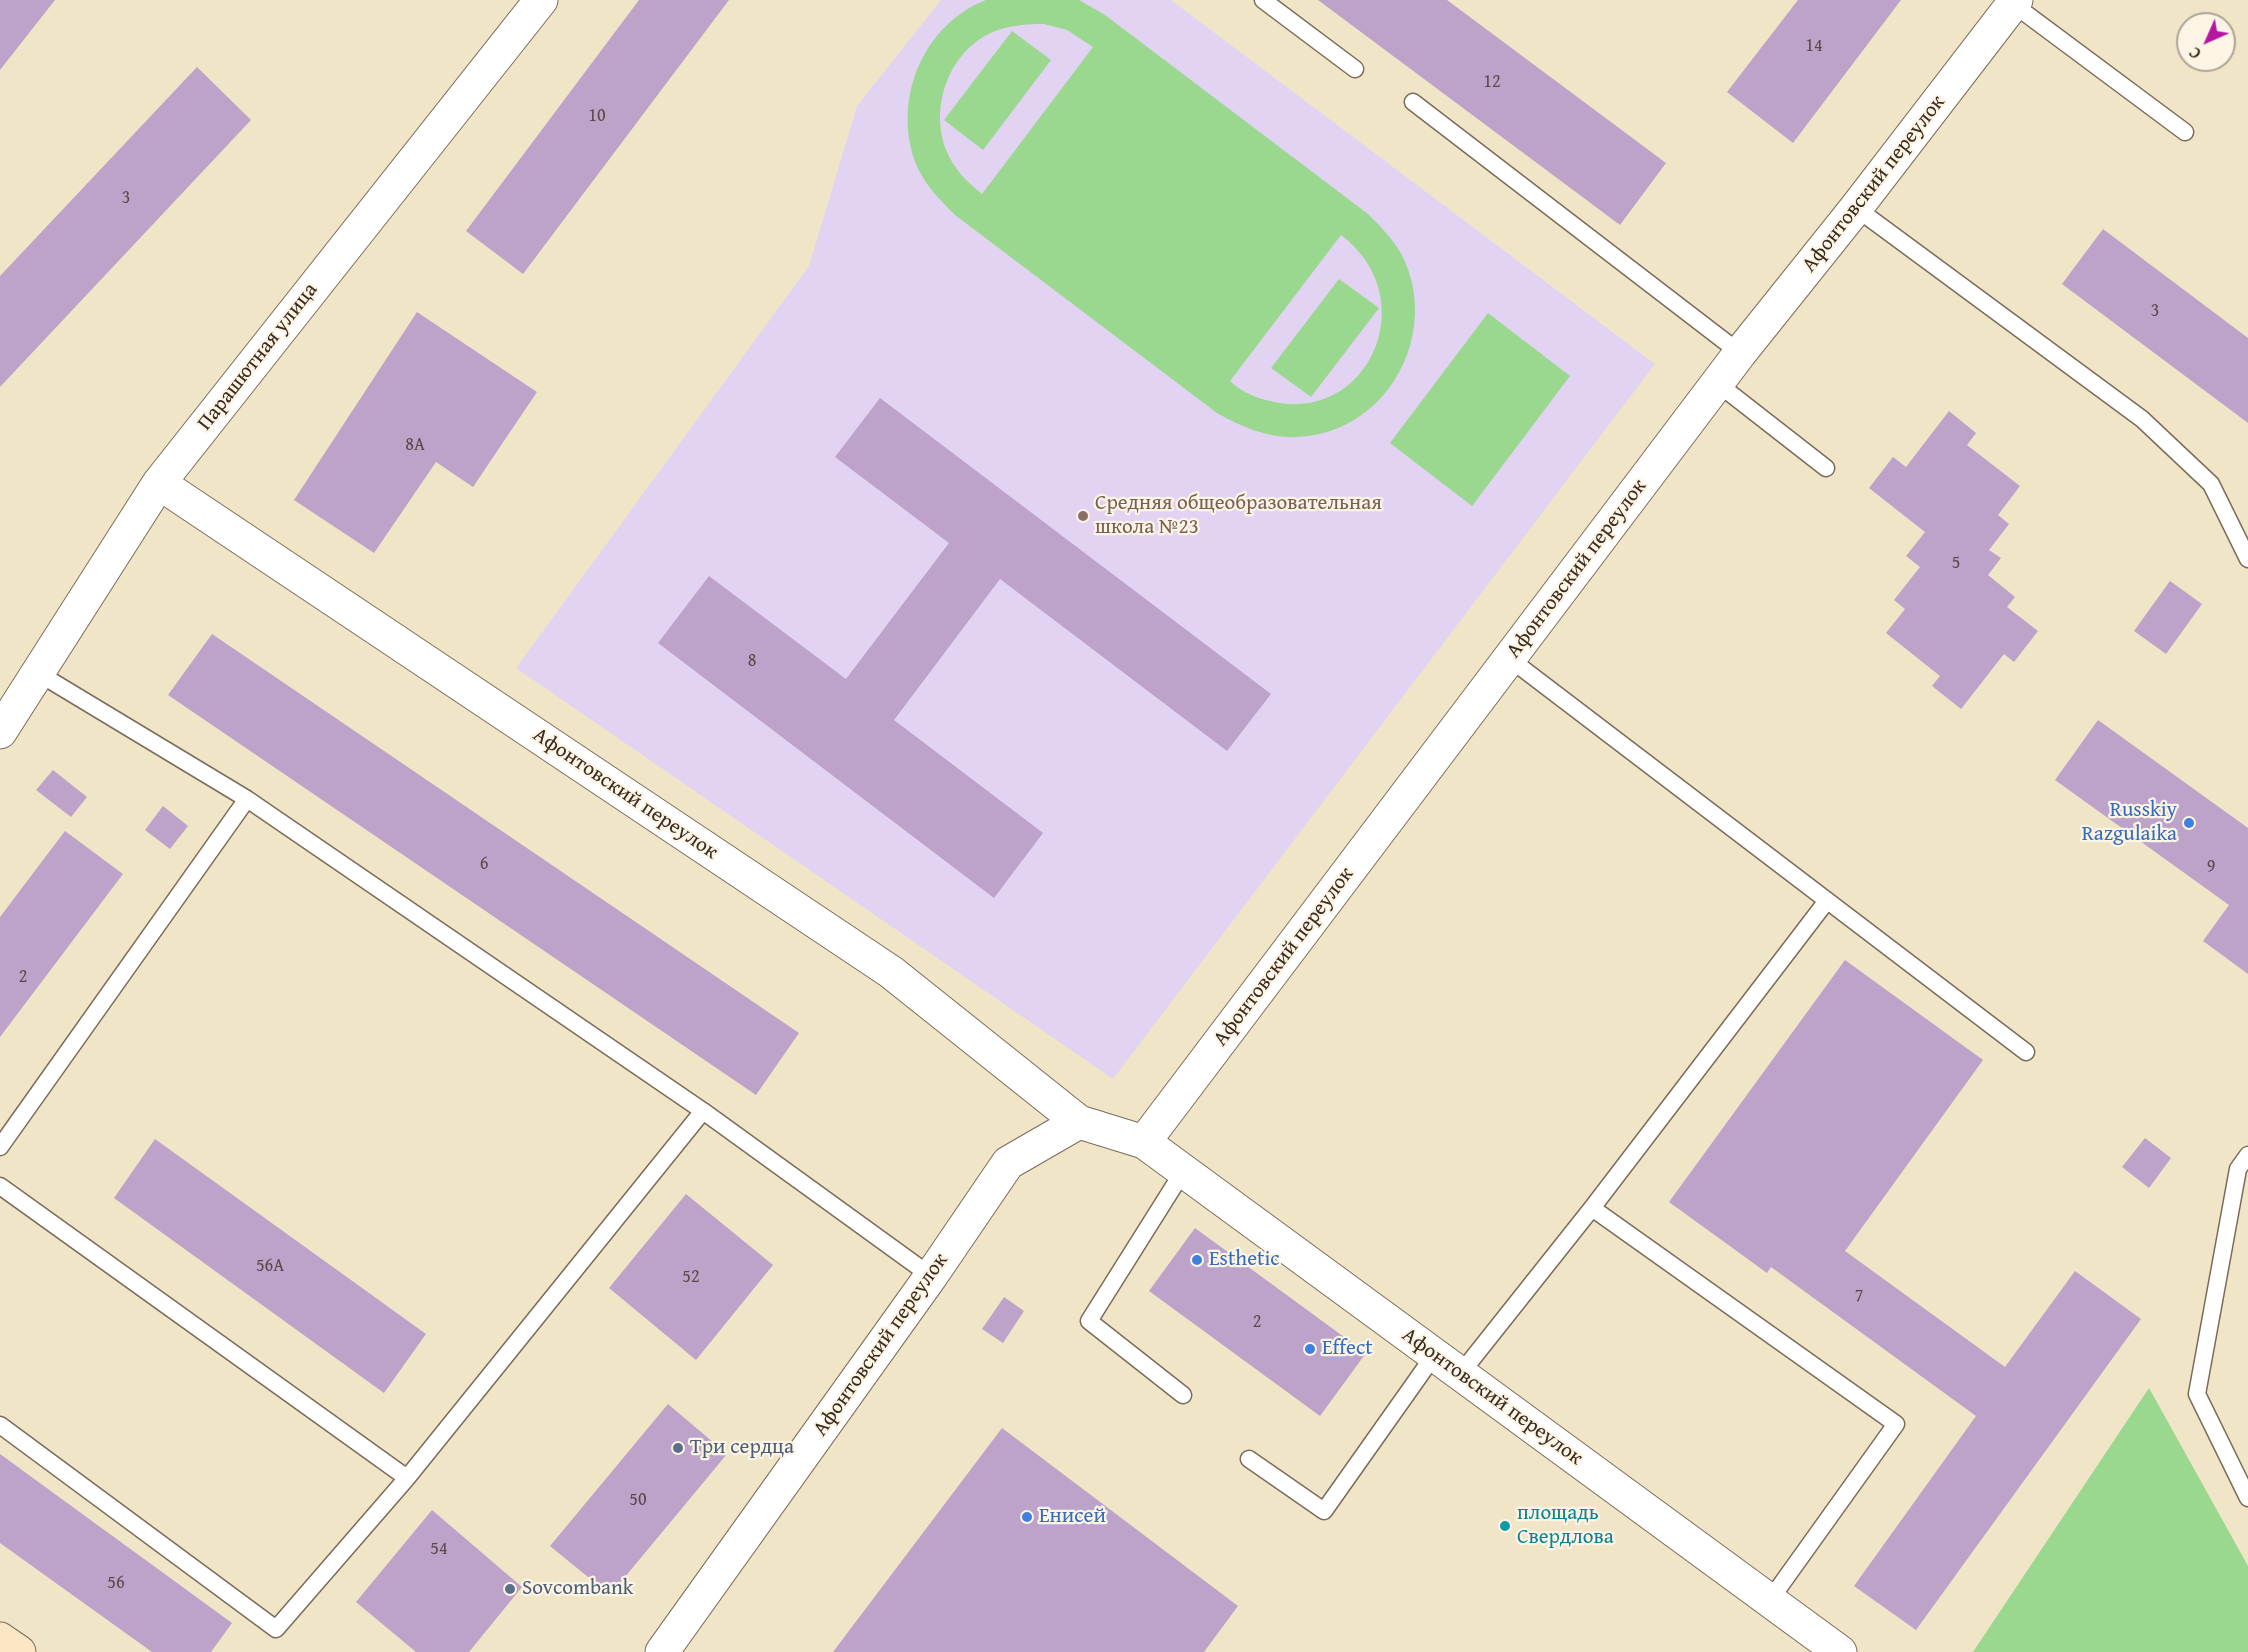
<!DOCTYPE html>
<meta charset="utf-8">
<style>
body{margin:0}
#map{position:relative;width:2248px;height:1652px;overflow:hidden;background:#f1e5c8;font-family:"Gentium Book Plus",serif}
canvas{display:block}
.north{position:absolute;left:2176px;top:12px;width:60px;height:60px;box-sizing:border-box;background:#fcf5e5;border:2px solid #afa495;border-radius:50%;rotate:225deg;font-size:16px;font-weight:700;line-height:24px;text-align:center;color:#3b2a1e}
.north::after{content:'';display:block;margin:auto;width:21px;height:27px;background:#b5179e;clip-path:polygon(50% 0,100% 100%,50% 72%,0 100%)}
</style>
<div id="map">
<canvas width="2248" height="1652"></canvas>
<div class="north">С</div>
</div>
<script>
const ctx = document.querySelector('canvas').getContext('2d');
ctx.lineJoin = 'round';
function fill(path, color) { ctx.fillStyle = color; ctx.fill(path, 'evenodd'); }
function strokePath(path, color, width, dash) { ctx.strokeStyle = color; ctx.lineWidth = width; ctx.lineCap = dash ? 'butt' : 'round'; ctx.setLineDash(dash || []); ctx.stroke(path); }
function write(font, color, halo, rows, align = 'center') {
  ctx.font = font + ' "Gentium Book Plus",serif'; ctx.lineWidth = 4.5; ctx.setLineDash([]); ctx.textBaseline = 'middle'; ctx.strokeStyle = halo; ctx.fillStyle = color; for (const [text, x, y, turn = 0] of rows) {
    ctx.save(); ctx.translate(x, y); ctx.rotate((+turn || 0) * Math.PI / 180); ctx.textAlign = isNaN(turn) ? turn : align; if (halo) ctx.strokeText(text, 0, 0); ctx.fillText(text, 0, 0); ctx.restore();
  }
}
fill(new Path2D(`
 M941 0H1171L1655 364 1113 1079 516 668 809 266 857 106Z`), '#e3d3f2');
fill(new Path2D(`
 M986 0H1079L1105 15 1368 214C1383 229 1398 244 1406 264 1436 338 1388 426 1308 436 1275 441 1245 429 1217 413L955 215C940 200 924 184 916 164 892 101 922 25 986 0ZM1044 24 1067 30 1093 47 982 194C967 182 954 169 947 152 928 106 950 47 998 30 1013 25 1028 24 1044 24ZM1341 235C1426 299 1367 429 1266 400 1253 397 1239 390 1230 381Z
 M1012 31 1051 60 983 150 944 120Z
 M1339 279 1379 308 1311 397 1271 368Z
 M1488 313 1570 376 1472 506 1390 443Z
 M2149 1388 2248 1566V1652H1973Z`), '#99d88e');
fill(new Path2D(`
 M0 0H55L0 70Z
 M639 0H729L523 274 466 231Z
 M1318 0H1447L1666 163 1620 225Z
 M1798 0H1901L1793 143 1727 92Z
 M197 67 251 120 0 387V276Z
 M2103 229 2248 338V423L2062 284Z
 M417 312 537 392 473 487 436 462 374 553 294 500Z
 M880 398 1271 694 1227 751 1000 579 894 720 1043 833 994 898 658 643 709 576 846 679 949 543 835 457Z
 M1949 411 1976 433 1967 445 2020 486 1998 515 2009 524 1989 550 2001 558 1988 575 2015 597 2007 607 2038 631 2014 662 2004 654 1961 709 1932 686 1940 676 1886 633 1905 609 1894 600 1920 567 1906 556 1925 532 1869 488 1893 457 1906 467Z
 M2170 581 2202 604 2166 654 2134 631Z
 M212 634 799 1033 756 1095 168 695Z
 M2098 720 2248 828V974L2203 941 2229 905 2055 780Z
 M53 770 87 797 71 817 36 790Z
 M163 806 188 826 170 849 145 830Z
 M65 831 123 874 0 1037V917Z
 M1845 960 1983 1060 1845 1251 2005 1367 2075 1271 2141 1319 1916 1630 1854 1586 1976 1416 1771 1267 1767 1273 1669 1202Z
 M2145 1138 2171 1158 2149 1188 2122 1167Z
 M155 1139 426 1334 384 1393 114 1198Z
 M686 1194 773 1265 696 1360 609 1288Z
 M1195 1228 1366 1353 1320 1416 1149 1291Z
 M1004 1297 1024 1311 1003 1343 982 1329Z
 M668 1404 727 1454 610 1595 550 1546Z
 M1002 1428 1238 1606 1204 1652H833Z
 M0 1454 232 1623 211 1652H152L0 1543Z
 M432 1510 522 1587 469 1652H416L356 1602Z`), '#bda2ca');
const service = new Path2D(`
 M1263 0 1355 69
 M2013 4 2185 132
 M1413 102 1740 353
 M1856 208 2142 419 2211 484 2248 559
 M1717 383 1826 468
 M1510 659 2026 1052
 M38 673 247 799 703 1111 931 1276
 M0 1147 247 799
 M2248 1155 2238 1169 2197 1394 2248 1498
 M0 1186 407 1478
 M1592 1208 1896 1424 1770 1600
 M1461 1373 1592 1208 1826 902
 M1183 1395 1089 1321 1184 1170
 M0 1425 276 1629 407 1478 703 1111
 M1249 1459 1324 1511 1435 1354`);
const minor = new Path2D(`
 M159 483 891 972 1079 1122 1099 1128
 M0 732 159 483 541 0
 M1144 1142 1740 353 1856 208 2016 0
 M662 1652 931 1276 1008 1163 1079 1122 1144 1142 1840 1652`);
const secondary = new Path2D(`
 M0 1639 19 1652`);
strokePath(service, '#7b6b5a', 19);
strokePath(minor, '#7b6b5a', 35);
strokePath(secondary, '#7b6b5a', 35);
strokePath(service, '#fff', 16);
strokePath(minor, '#fff', 33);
strokePath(secondary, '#fce6c4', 33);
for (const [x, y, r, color] of [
 [1083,516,6,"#8d6e63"],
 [2189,823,6,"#3f7fe0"],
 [1197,1260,6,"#3f7fe0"],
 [1310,1349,6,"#3f7fe0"],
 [678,1448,6,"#5c6f8a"],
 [1027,1517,6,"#3f7fe0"],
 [1505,1526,6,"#0f9aa8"],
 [510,1589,6,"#5c6f8a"]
]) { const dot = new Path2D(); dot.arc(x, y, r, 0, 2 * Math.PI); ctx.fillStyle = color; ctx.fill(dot); strokePath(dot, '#fcf5e5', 2); }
write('18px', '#5c4849', null, [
 ["14",1814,46],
 ["12",1492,82],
 ["10",597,116],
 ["3",126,198],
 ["3",2155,311],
 ["8А",415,445],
 ["5",1956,563],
 ["8",752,661],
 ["6",484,864],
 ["9",2211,867],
 ["2",23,977],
 ["56А",270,1266],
 ["52",691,1277],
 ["7",1859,1296],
 ["2",1257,1322],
 ["50",638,1500],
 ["54",439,1549],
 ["56",116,1583]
]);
write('21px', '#3b2a1e', '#fcf5e5', [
 ["Афонтовский переулок",1874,184,-52],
 ["Парашютная улица",258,357,-52],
 ["Афонтовский переулок",1577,569,-53],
 ["Афонтовский переулок",625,794,34],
 ["Афонтовский переулок",1284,957,-53],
 ["Афонтовский переулок",881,1345,-55],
 ["Афонтовский переулок",1492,1397,36]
]);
write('21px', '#785e54', '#fcf5e5', [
 ["Средняя общеобразовательная",1095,504],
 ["школа №23",1095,528]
], 'left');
write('21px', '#366cbe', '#fcf5e5', [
 ["Russkiy",2177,811,"right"],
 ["Razgulaika",2177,835,"right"],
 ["Esthetic",1209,1260],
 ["Effect",1322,1349],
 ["Енисей",1039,1517]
], 'left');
write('21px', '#4e5e75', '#fcf5e5', [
 ["Три сердца",690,1448],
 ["Sovcombank",522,1589]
], 'left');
write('21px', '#0d838f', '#fcf5e5', [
 ["площадь",1517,1514],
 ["Свердлова",1517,1538]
], 'left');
</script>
